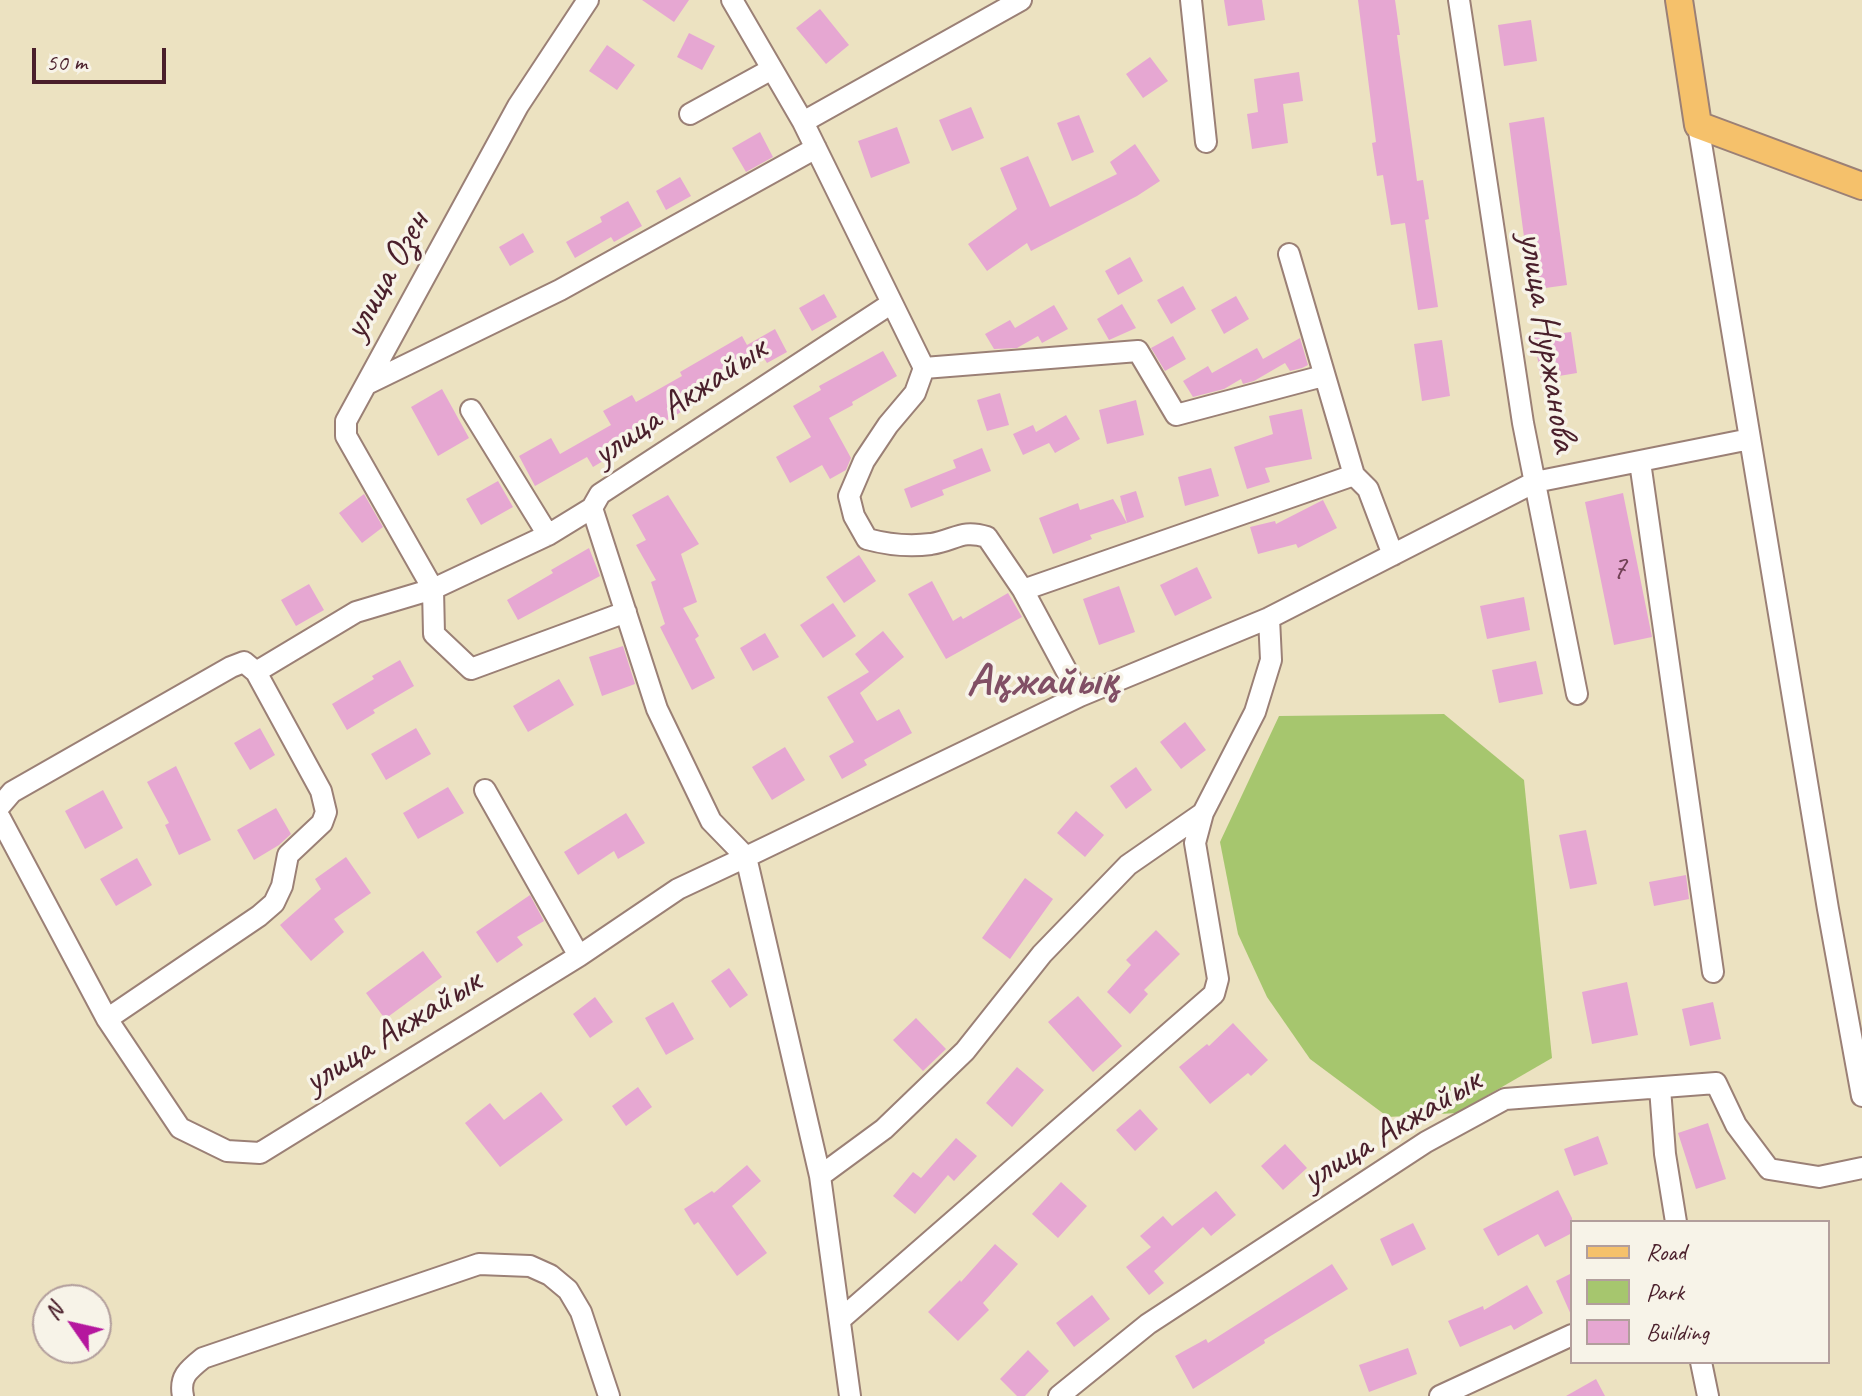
<!DOCTYPE html>
<meta charset="utf-8">
<style>
body{margin:0}
#map{position:relative;width:1862px;height:1396px;overflow:hidden;background:#ece2c1;font-family:Caveat,sans-serif}
canvas{display:block}
.legend{position:absolute;left:1570px;top:1220px;width:260px;height:144px;box-sizing:border-box;background:#f7f3e8;border:2px solid #b29e9c;margin:0;padding:10px 14px;list-style:none;font-size:24px;color:#4a1f2b}
.legend li{display:flex;align-items:center;gap:16px;height:40px}
.legend b{width:40px;border:2px solid #b29e9c}
.north{position:absolute;left:32px;top:1284px;width:80px;height:80px;box-sizing:border-box;background:#f7f3e8;border:2px solid #b29e9c;border-radius:50%;rotate:304deg;font-size:22px;font-weight:700;line-height:32px;text-align:center;color:#4a1f2b}
.north::after{content:'';display:block;margin:auto;width:28px;height:36px;background:#b5179e;clip-path:polygon(50% 0,100% 100%,50% 72%,0 100%)}
.scale{position:absolute;left:32px;top:48px;width:134px;height:36px;box-sizing:border-box;border:4px solid #4a1f2b;border-top:0;padding-left:10px;font-size:24px;line-height:28px;white-space:nowrap;color:#4a1f2b;-webkit-text-stroke:6px #f7f3e8;paint-order:stroke}
</style>
<div id="map">
<canvas width="1862" height="1396"></canvas>
<ul class="legend">
<li><b style="height:10px;background:#f5c16b"></b>Road</li>
<li><b style="height:22px;background:#a6c66e"></b>Park</li>
<li><b style="height:22px;background:#e6a7d2"></b>Building</li>
</ul>
<div class="north">N</div>
<div class="scale">50 m</div>
</div>
<script>
const ctx = document.querySelector('canvas').getContext('2d');
ctx.lineJoin = 'round';
function fill(path, color) { ctx.fillStyle = color; ctx.fill(path, 'evenodd'); }
function strokePath(path, color, width, dash) { ctx.strokeStyle = color; ctx.lineWidth = width; ctx.lineCap = dash ? 'butt' : 'round'; ctx.setLineDash(dash || []); ctx.stroke(path); }
function write(font, color, halo, rows, align = 'center') {
  ctx.font = font + ' Caveat,sans-serif'; ctx.lineWidth = 7; ctx.setLineDash([]); ctx.textBaseline = 'middle'; ctx.strokeStyle = halo; ctx.fillStyle = color; for (const [text, x, y, turn = 0] of rows) {
    ctx.save(); ctx.translate(x, y); ctx.rotate((+turn || 0) * Math.PI / 180); ctx.textAlign = isNaN(turn) ? turn : align; if (halo) ctx.strokeText(text, 0, 0); ctx.fillText(text, 0, 0); ctx.restore();
  }
}
fill(new Path2D(`
 M1444 714 1524 780 1552 1058 1457 1113 1388 1117 1310 1059 1267 997 1238 934 1220 842 1279 716Z`), '#a6c66e');
fill(new Path2D(`
 M642 0H689L674 22Z
 M1224 0H1262L1265 20 1228 26Z
 M1358 0H1395L1400 35H1397L1417 181 1423 180 1429 219 1425 220 1438 307 1418 310 1405 223 1391 225 1383 175 1377 176 1372 143 1376 142Z
 M820 9 849 45 826 64 796 28Z
 M1531 20 1537 61 1504 66 1498 25Z
 M689 33 715 46 702 70 677 57Z
 M607 45 635 65 617 90 589 71Z
 M1150 57 1168 81 1143 98 1126 74Z
 M1299 72 1303 101 1283 104 1288 143 1252 149 1247 114 1258 112 1254 79Z
 M971 107 984 138 952 151 939 120Z
 M1079 115 1094 152 1072 161 1057 123Z
 M1544 117 1567 285 1531 290 1509 123Z
 M897 127 910 163 871 178 858 141Z
 M760 132 773 157 746 172 732 148Z
 M1135 144 1160 181 1137 196 1031 251 1027 243 987 271 968 244 1017 209 1000 168 1028 156 1050 207 1117 174 1110 162Z
 M680 177 691 196 666 210 656 191Z
 M628 201 642 226 614 242 611 237 575 258 566 242 602 222 600 217Z
 M523 233 534 252 510 266 499 247Z
 M1130 257 1143 281 1118 295 1105 271Z
 M1183 286 1196 309 1171 324 1157 300Z
 M824 294 837 317 812 331 799 308Z
 M1236 296 1249 319 1224 334 1211 310Z
 M1122 304 1136 328 1109 340 1097 319Z
 M1054 305 1068 329 1042 343 1038 336 1017 348 994 349 985 334 1010 320 1015 328Z
 M775 329 787 352 767 363 764 358 720 382 722 386 689 405 690 407 662 423 661 420 614 446 618 452 593 467 587 457 535 486 519 456 551 438 560 454 611 425 603 411 632 395 636 402 682 376 680 372 742 336 747 345Z
 M1571 332 1577 373 1541 379 1534 337Z
 M1173 336 1186 359 1165 371 1151 348Z
 M1300 338 1308 365 1302 368 1290 371 1285 363 1254 381 1243 384 1241 379 1224 389 1193 397 1183 381 1208 366 1212 373 1257 348 1263 359Z
 M1442 340 1450 396 1422 401 1414 344Z
 M883 351 897 376 852 402 853 405 829 418 851 458 846 470 830 479 822 465 790 483 776 457 811 437 793 406 821 390 819 386Z
 M442 389 469 438 438 456 411 407Z
 M1000 393 1009 425 987 431 977 400Z
 M1136 400 1144 435 1107 444 1099 410Z
 M1302 409 1312 459 1265 468 1270 482 1247 489 1234 447 1273 434 1269 416Z
 M1066 415 1080 439 1055 453 1049 443 1023 455 1013 434 1033 425 1036 432Z
 M982 448 991 471 942 490 944 495 911 508 904 489 956 468 953 460Z
 M1211 468 1219 496 1185 506 1178 477Z
 M498 481 513 507 481 525 466 499Z
 M1136 491 1144 517 1127 523 1120 496Z
 M1623 493 1652 637 1614 645 1585 502Z
 M364 494 383 527 362 543 339 513Z
 M668 495 699 544 681 554 697 602 683 608 699 636 695 639 715 678 692 690 660 627 665 624 651 582 656 580 636 545 646 540 632 515Z
 M1113 499 1127 523 1090 535 1092 539 1053 554 1039 518 1078 503 1080 510Z
 M1323 500 1337 528 1298 548 1296 544 1258 554 1250 527 1275 521 1276 524Z
 M589 548 600 576 518 620 507 600 553 573 551 570Z
 M859 555 876 581 844 603 826 577Z
 M1197 567 1212 598 1175 616 1160 585Z
 M932 581 953 621 961 616 963 619 1008 593 1022 617 946 659 908 594Z
 M309 584 324 610 296 626 281 600Z
 M1119 586 1135 632 1099 645 1083 599Z
 M1524 597 1530 630 1487 639 1480 606Z
 M833 603 856 636 823 658 800 625Z
 M883 631 904 657 860 693 877 721 899 709 912 733 864 760 867 765 842 779 829 756 854 742 827 697 869 672 855 654Z
 M765 633 779 657 753 671 740 648Z
 M623 646 635 684 602 696 589 657Z
 M400 660 414 686 373 710 375 713 347 730 332 704 374 679 372 676Z
 M1536 661 1543 694 1499 703 1492 670Z
 M559 679 574 705 528 732 513 706Z
 M1185 722 1206 750 1181 769 1160 742Z
 M260 728 275 755 250 770 234 743Z
 M416 728 431 754 386 780 371 754Z
 M785 747 805 780 772 800 752 767Z
 M176 766 211 840 179 855 165 825 169 823 147 782Z
 M1136 767 1152 790 1126 809 1110 786Z
 M448 787 464 813 418 839 403 813Z
 M103 790 123 828 85 849 65 811Z
 M276 808 291 834 279 845 254 860 237 830Z
 M1076 811 1104 835 1085 857 1057 833Z
 M626 813 645 843 618 859 614 851 578 875 564 852Z
 M1586 830 1597 884 1570 889 1559 835Z
 M346 857 371 893 334 919 344 932 311 961 280 925 321 889 315 879Z
 M137 858 152 885 116 906 100 879Z
 M1686 875 1689 899 1654 906 1649 882Z
 M1025 878 1053 899 1010 959 982 938Z
 M530 895 544 921 517 937 523 945 497 963 476 932Z
 M1156 930 1180 954 1144 990 1148 994 1130 1014 1107 992 1131 965 1126 960Z
 M423 951 442 977 385 1019 366 993Z
 M729 968 748 995 730 1008 711 981Z
 M1627 982 1638 1035 1592 1044 1582 992Z
 M1078 996 1122 1046 1093 1072 1048 1022Z
 M595 997 613 1022 590 1038 573 1014Z
 M673 1002 694 1039 666 1055 645 1018Z
 M1713 1002 1721 1039 1690 1046 1682 1009Z
 M916 1018 946 1049 923 1071 893 1040Z
 M1233 1023 1268 1060 1251 1076 1248 1073 1210 1104 1179 1067 1207 1044 1209 1046Z
 M1017 1067 1044 1090 1012 1127 986 1103Z
 M638 1087 652 1107 626 1126 612 1106Z
 M541 1092 563 1120 500 1167 465 1123 490 1103 504 1120Z
 M1140 1109 1158 1129 1135 1151 1116 1130Z
 M1708 1123 1726 1179 1696 1189 1678 1133Z
 M1598 1136 1608 1164 1574 1176 1564 1149Z
 M956 1138 977 1156 954 1181 948 1175 915 1214 893 1196 913 1172 921 1178Z
 M1285 1144 1307 1168 1283 1190 1261 1166Z
 M747 1165 761 1181 732 1206 767 1253 737 1276 698 1222 694 1225 684 1209 712 1191 714 1193Z
 M1061 1182 1087 1206 1058 1238 1032 1214Z
 M1558 1190 1572 1218V1233L1545 1247 1538 1234 1498 1256 1483 1229Z
 M1216 1191 1236 1215 1211 1236 1203 1227 1154 1271 1164 1283 1149 1295 1126 1267 1151 1247 1140 1236 1163 1216 1172 1226Z
 M1413 1223 1426 1249 1392 1266 1380 1239Z
 M995 1244 1018 1264 983 1303 989 1310 958 1341 928 1312 960 1280 961 1282Z
 M1332 1264 1348 1289 1264 1340 1265 1343 1193 1389 1175 1356 1206 1339 1208 1343Z
 M1572 1273V1317L1556 1281Z
 M1527 1285 1543 1313 1514 1330 1511 1325 1460 1347 1448 1321 1483 1306 1484 1310Z
 M1092 1295 1110 1319 1074 1347 1056 1323Z
 M1408 1348 1417 1374 1369 1392 1359 1365Z
 M1028 1350 1049 1371 1025 1396H1017L1000 1379Z
 M1596 1379 1605 1396H1566Z`), '#e6a7d2');
const minor = new Path2D(`
 M732 0 803 122 924 368 915 393 888 425 864 461 849 496 854 516 867 539C889 545 908 547 931 544 956 540 961 529 987 537L1023 590
 M1191 0 1206 142
 M1459 0 1523 423 1577 694
 M690 114 772 69
 M803 122 1021 0
 M1698 125 1828 909 1862 1096
 M1289 254 1354 475 1368 489 1393 555
 M924 368 1138 351 1176 415 1323 376
 M367 384 560 290 816 148
 M471 410 548 535
 M1640 462 1713 972
 M592 508 548 535 433 589 434 634 471 669 626 612
 M256 672 356 612 433 589 346 436V421L518 106 588 0
 M1080 696 1023 590 1354 475
 M485 790 579 956
 M0 806 12 792 231 667 244 662 256 672 321 791 326 812 322 823 288 855 282 886 274 903 259 916 107 1019 0 818
 M107 1019 180 1128 227 1151 260 1153 579 956 678 889 746 857 711 821 657 709 592 508 600 494 892 303
 M1660 1088 1665 1154 1676 1222
 M820 1176 884 1129 965 1051 1042 954 1128 865 1203 813
 M841 1319 1214 994 1218 979 1195 843 1203 813 1255 712 1271 660 1269 618
 M1701 1362 1708 1396
 M183 1396C179 1377 188 1370 203 1358L479 1264 530 1266 550 1275 568 1290 581 1312 609 1396
 M850 1396 820 1176 746 857 1080 696 1269 618 1535 482 1750 439
 M1059 1396 1148 1324 1426 1142 1505 1099 1716 1083 1736 1125 1769 1169 1819 1177 1862 1168
 M1440 1396 1572 1335`);
const major = new Path2D(`
 M1679 0 1698 125 1862 186`);
strokePath(minor, '#9b8076', 24);
strokePath(major, '#9b8076', 30);
strokePath(minor, '#fff', 20);
strokePath(major, '#f5c16b', 26);
write('34px', '#714155', null, [
 ["7",1619,569]
]);
write('38px', '#4a1f2b', '#f7f3e8', [
 ["улица Озен",387,276,-61],
 ["улица Нуржанова",1547,342,81],
 ["улица Акжайык",680,402,-34],
 ["улица Акжайык",393,1032,-32],
 ["улица Акжайык",1392,1130,-31]
]);
write('bold 46px', '#814f65', '#f7f3e8', [
 ["Ақжайық",1043,682]
]);
</script>
